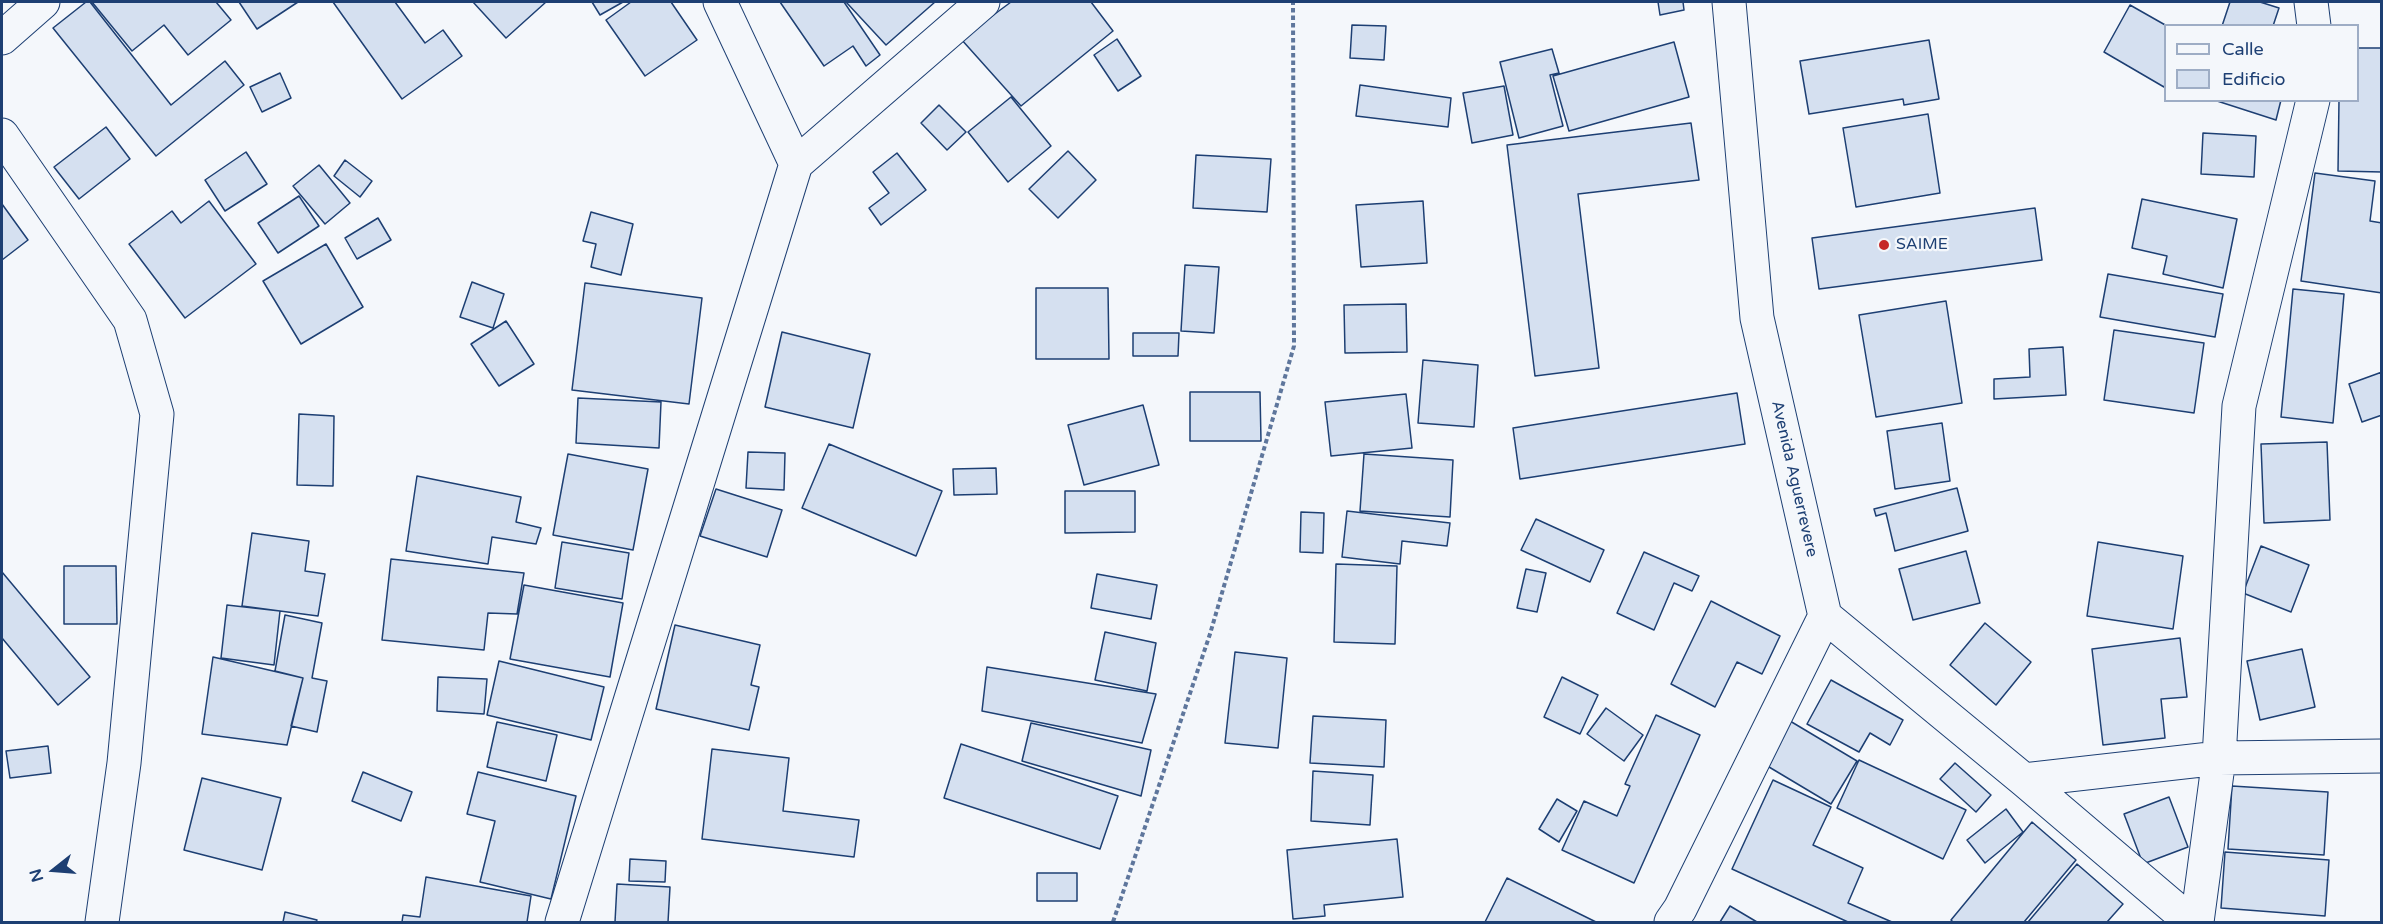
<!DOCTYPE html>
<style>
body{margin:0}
#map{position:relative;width:2383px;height:924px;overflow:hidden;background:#f4f7fb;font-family:"Varela Round",sans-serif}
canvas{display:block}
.frame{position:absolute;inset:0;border:3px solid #1d3f73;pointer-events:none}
.legend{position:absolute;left:2164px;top:24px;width:195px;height:78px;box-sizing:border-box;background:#f4f7fb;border:2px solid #9eadc5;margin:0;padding:8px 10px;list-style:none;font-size:18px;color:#1d3f73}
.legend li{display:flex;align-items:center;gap:12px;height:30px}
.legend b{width:30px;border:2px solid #9eadc5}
.north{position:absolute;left:24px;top:840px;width:60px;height:60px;-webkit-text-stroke:4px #f4f7fb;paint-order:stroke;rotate:253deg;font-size:16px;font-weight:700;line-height:24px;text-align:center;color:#1d3f73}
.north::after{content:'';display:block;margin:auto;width:21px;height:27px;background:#1d3f73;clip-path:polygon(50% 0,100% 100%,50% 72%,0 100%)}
</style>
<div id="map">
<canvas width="2383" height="924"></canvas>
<div class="frame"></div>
<ul class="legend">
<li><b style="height:8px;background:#f4f7fb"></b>Calle</li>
<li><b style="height:16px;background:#d5e0f0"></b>Edificio</li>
</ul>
<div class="north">N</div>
</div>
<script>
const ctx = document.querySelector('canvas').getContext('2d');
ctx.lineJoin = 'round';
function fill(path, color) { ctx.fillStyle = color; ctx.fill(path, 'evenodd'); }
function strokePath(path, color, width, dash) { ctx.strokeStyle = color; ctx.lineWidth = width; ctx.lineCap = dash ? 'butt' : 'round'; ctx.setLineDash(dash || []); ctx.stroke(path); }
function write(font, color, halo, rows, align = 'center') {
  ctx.font = font + ' "Varela Round",sans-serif'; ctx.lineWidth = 4.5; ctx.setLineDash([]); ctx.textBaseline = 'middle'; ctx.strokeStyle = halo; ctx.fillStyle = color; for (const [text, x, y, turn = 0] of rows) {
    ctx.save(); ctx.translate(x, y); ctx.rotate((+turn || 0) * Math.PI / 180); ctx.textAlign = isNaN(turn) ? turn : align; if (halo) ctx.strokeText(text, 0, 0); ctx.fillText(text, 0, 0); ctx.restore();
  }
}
const building = new Path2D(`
 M86 2H90L171 105 225 61 244 85 156 156 53 28Z
 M92 2H216L231 20 188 55 164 25 132 51Z
 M239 2H298L257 29Z
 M333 2H395L425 43 443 30 462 56 402 99Z
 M473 2H546L506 38Z
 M592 2H623L600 15Z
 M631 2H671L697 40 645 76 606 20Z
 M780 2H844L880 55 866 66 853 46 824 66Z
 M846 2H935L886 45Z
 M1011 2H1091L1113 31 1021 106 961 39Z
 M1658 2H1683L1684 10 1660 15Z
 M2230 2H2260L2279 8 2273 26H2222Z
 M2130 5 2167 26 2166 83 2164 87 2104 52Z
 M1352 25 1386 26 1384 60 1350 58Z
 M1117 39 1141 76 1118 91 1094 55Z
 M1929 40 1939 99 1904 105 1903 99 1809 114 1800 61Z
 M1674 42 1689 97 1569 131 1553 76Z
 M2358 48H2382V172L2338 171 2339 100H2358Z
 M1552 49 1559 73 1550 75 1563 126 1519 138 1500 62Z
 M280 73 291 98 262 112 250 87Z
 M1360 85 1451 98 1448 127 1356 116Z
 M1504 86 1513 135 1472 143 1463 93Z
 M1011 97 1051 146 1008 182 968 132Z
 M2214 100H2281L2276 120Z
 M939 105 966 132 947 150 921 123Z
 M1928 114 1940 193 1856 207 1843 128Z
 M1691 123 1699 180 1578 194 1599 368 1535 376 1507 145Z
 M106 127 130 159 79 199 54 167Z
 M2203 133 2256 136 2254 177 2201 174Z
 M1068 151 1096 180 1058 218 1029 189Z
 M246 152 267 184 225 211 205 180Z
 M897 153 926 190 881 225 869 208 889 193 873 172Z
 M1196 155 1271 159 1267 212 1193 208Z
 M345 160 372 181 360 197 334 176Z
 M319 165 350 203 325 224 293 186Z
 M2315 173 2375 181 2370 221 2382 223V293L2301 281Z
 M299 196 319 226 278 253 258 223Z
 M2142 199 2237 219 2223 288 2163 274 2167 256 2132 248Z
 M209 201 256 264 185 318 129 244 172 211 181 223Z
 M1423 201 1427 263 1361 267 1356 205Z
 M2 204 28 240 2 260Z
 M2035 208 2042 260 1819 289 1812 238Z
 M591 212 633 224 621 275 591 267 596 244 583 241Z
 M378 218 391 240 357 259 345 238Z
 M326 244 363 307 301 344 263 281Z
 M1185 265 1219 267 1214 333 1181 331Z
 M2108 274 2223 294 2215 337 2100 317Z
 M472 282 504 294 493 328 460 317Z
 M585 283 702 298 689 404 572 390Z
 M1036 288H1108L1109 359H1036Z
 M2293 289 2344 294 2333 423 2281 417Z
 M1946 301 1962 403 1876 417 1859 315Z
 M1406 304 1407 352 1345 353 1344 305Z
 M506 321 534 364 499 386 471 344Z
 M2114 330 2204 343 2194 413 2104 400Z
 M782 332 870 354 853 428 765 407Z
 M1133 333H1179L1178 356H1133Z
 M2063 347 2066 395 1994 399V379L2030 377 2029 349Z
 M1423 360 1478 365 1474 427 1418 423Z
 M2382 372V415L2362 422 2349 384Z
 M1190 392H1260L1261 441H1190Z
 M1737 393 1745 444 1520 479 1513 428Z
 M1406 394 1412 448 1331 456 1325 402Z
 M578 398 661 402 659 448 576 443Z
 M1143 405 1159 465 1084 485 1068 425Z
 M299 414 334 416 333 486 297 485Z
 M1942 423 1950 481 1895 489 1887 431Z
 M2327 442 2330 520 2264 523 2261 444Z
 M829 444 942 491 916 556 802 508Z
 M748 452 785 453 784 490 746 488Z
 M568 454 648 469 633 550 553 535Z
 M1364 454 1453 460 1450 517 1360 511Z
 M996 468 997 494 954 495 953 469Z
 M417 476 521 497 516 522 541 528 536 544 492 537 488 564 406 551Z
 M1957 488 1968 531 1895 551 1886 513 1876 516 1874 509Z
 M716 489 782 510 767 557 700 536Z
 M1065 491H1135V532L1065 533Z
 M1347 511 1450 523 1447 546 1402 541 1400 564 1342 557Z
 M1301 512 1324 513 1323 553 1300 552Z
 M1536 519 1604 550 1590 582 1521 550Z
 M252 533 309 541 305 571 325 574 318 616 242 606Z
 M562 542 629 553 622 599 555 588Z
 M2098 542 2183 556 2173 629 2087 616Z
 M2261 546 2309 565 2291 612 2243 593Z
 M1966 551 1980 603 1913 620 1899 569Z
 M1644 552 1699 576 1692 591 1674 583 1654 630 1617 613Z
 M391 559 524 573 517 614 488 613 484 650 382 640Z
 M1336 564 1397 566 1395 644 1334 642Z
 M64 566H116L117 624H64Z
 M1526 569 1546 573 1537 612 1517 608Z
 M2 572 90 677 58 705 2 638Z
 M1097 574 1157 585 1151 619 1091 608Z
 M524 585 623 603 610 677 510 659Z
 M1711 601 1780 636 1762 674 1737 662 1715 707 1671 684Z
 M227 605 280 611 274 665 221 658Z
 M285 615 322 623 312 678 327 681 317 732 291 726 303 678 275 671Z
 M1985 623 2031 662 1996 705 1950 665Z
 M675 625 760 645 751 685 759 687 749 730 656 709Z
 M1105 632 1156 643 1147 691 1095 680Z
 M2180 638 2187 697 2161 699 2165 738 2103 745 2092 649Z
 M2302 649 2315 707 2260 720 2247 661Z
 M1235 652 1287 658 1278 748 1225 743Z
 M213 657 303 678 287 745 202 734Z
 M499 661 604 687 591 740 487 715Z
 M987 667 1156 694 1142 743 982 711Z
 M438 677 487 679 484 714 437 711Z
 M1562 677 1598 695 1580 734 1544 717Z
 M1831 680 1903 720 1890 745 1870 733 1859 752 1807 724Z
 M1606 708 1643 735 1624 761 1587 734Z
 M1656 715 1700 735 1634 883 1562 850 1584 801 1617 816 1630 786 1625 784Z
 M1313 716 1386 720 1384 767 1310 763Z
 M1790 721 1857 761 1831 804 1764 764Z
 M497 722 557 735 546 781 487 767Z
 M1031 723 1151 750 1141 796 1022 761Z
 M961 744 1118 796 1100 849 944 798Z
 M48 746 51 773 10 778 6 751Z
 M712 749 789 758 783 811 859 820 854 857 702 839Z
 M1859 760 1966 810 1943 859 1837 808Z
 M1955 763 1991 795 1976 812 1940 779Z
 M1313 771 1373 775 1370 825 1311 821Z
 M363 772 412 792 401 821 352 801Z
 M478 772 576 796 551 899 480 882 495 821 467 814Z
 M202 778 281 798 262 870 184 850Z
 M1773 780 1831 807 1813 845 1863 868 1848 903 1892 922H1848L1732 869Z
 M2232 786 2328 792 2324 855 2228 849Z
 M2169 797 2188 847 2143 864 2124 814Z
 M1557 799 1577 811 1559 842 1539 829Z
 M2006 809 2023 832 1985 863 1967 840Z
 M2032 822 2076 860 2024 922H1953L1951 920Z
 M1397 839 1403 897 1324 905 1325 916 1293 919 1287 850Z
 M2225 852 2329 860 2325 916 2221 908Z
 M630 859 666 861 665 882 629 881Z
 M2077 864 2123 904 2107 922H2028Z
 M1037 873H1077V901H1037Z
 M426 877 531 896 527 922H402L403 915 420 917Z
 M1507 878 1596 922H1485Z
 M617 884 670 887 668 922H615Z
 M1730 906 1757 922H1720Z
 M285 912 317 920 316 922H283Z`);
fill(building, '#d5e0f0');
strokePath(building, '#1d3f73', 1.5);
const minor = new Path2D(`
 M2311 2 2314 26
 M2 38 43 2
 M2 135 130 320 157 414 124 763 102 922
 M796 164 983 2
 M1825 616 2024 780 2191 922
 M2024 780 2219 758 2382 756
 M562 922 796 164 720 2
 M1671 922 1680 909 1825 616 1757 318 1729 2
 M2197 922 2219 758 2239 406 2313 100`);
strokePath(minor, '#1d3f73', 35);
strokePath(new Path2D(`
 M1113 922 1210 634 1294 346 1293 2`), '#5e769c', 4, [4.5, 3]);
strokePath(minor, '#f4f7fb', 33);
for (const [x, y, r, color] of [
 [1884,245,6,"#c62828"]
]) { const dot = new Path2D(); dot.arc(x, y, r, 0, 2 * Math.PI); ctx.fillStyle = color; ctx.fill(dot); strokePath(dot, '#f4f7fb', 2); }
write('16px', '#1d3f73', '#f4f7fb', [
 ["SAIME",1896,245]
], 'left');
write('16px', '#1d3f73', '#f4f7fb', [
 ["Avenida Aguerrevere",1794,479,77]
]);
</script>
